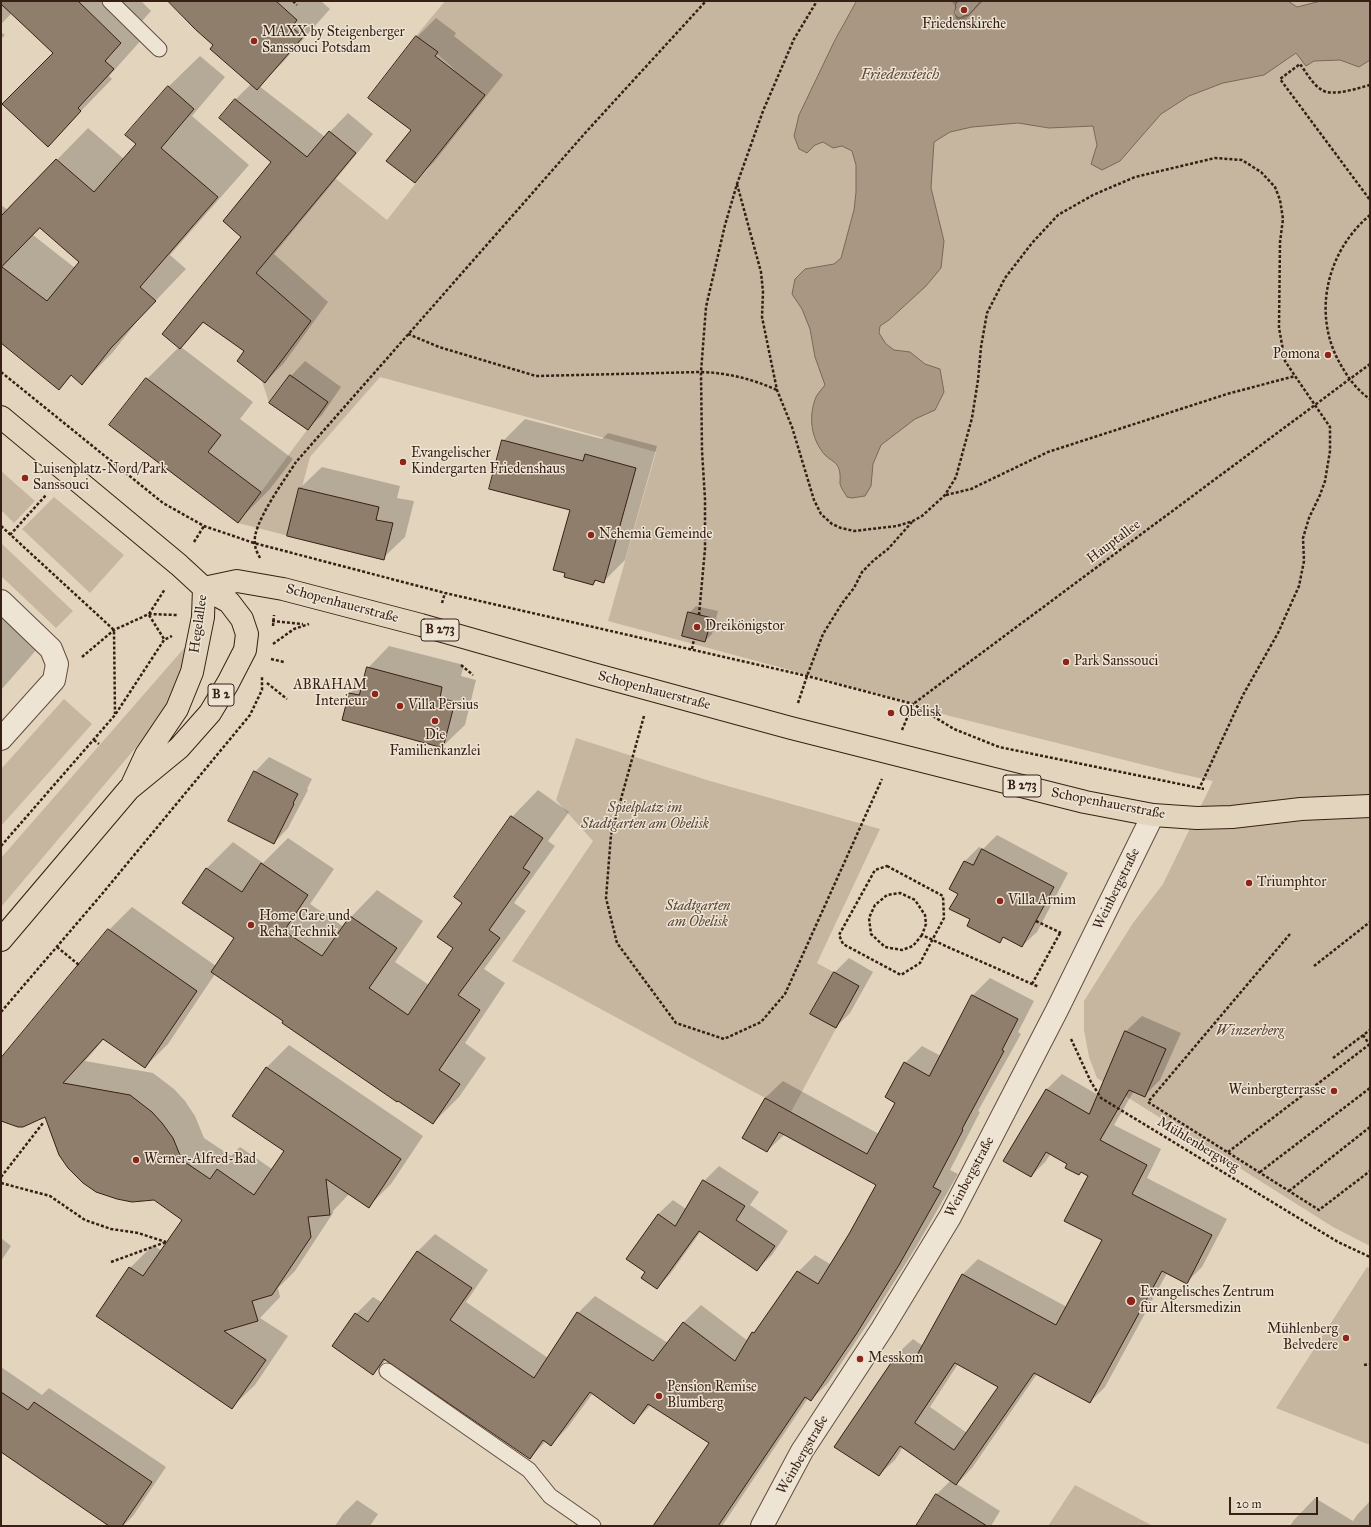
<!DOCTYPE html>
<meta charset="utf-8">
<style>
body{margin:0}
#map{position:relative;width:1371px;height:1527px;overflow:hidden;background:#e3d5bd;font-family:"IM FELL Great Primer",serif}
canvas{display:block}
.frame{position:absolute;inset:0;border:2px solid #371f15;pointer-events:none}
.scale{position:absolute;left:1229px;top:1497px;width:89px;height:18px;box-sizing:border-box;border:2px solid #371f15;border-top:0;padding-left:5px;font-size:12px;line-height:14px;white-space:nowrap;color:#371f15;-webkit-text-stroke:3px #ede4d4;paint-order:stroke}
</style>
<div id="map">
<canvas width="1371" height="1527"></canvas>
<div class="frame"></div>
<div class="scale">20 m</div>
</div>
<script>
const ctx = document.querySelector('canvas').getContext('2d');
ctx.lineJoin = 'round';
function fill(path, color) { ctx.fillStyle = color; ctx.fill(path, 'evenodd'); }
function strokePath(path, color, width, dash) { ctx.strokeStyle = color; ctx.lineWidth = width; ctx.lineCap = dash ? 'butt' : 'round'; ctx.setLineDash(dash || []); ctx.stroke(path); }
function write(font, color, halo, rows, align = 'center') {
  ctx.font = font + ' "IM FELL Great Primer",serif'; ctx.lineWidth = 3; ctx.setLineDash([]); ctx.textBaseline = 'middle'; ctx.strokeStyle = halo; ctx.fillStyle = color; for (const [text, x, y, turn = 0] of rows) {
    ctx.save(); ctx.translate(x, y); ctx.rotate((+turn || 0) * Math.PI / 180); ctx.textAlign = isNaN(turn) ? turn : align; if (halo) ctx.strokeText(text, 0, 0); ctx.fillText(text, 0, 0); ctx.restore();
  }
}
fill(new Path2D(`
 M445 1H1370V1246L1333 1227 1097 1078 1089 1057 1084 1030V1001L1133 923 1163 884 1213 781 1176 773 946 715 916 704 608 621 656 452 380 377 310 457 289 536 238 523 307 430 269 403 262 381 310 320 255 274 335 178 387 220 485 95 457 73 449 64 416 36Z
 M1 471 35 501 14 523 1 510Z
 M54 497 124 555 90 593 22 529Z
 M1 543 73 611 56 628 1 576Z
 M186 646 180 685 154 726 1 907V858Z
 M64 699 92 724 1 826V769Z
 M576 738 710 781 880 829 817 963 859 986 791 1112 512 961 593 841 556 800Z
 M1367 1267 1370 1268V1445L1276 1408Z
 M1075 1485 1153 1526H1048Z`), '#c6b6a0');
const water = new Path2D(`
 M857 1H958L955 5 956 7 954 13 957 17 960 18 966 15 968 16 981 1H1288L1297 7 1321 1H1370V60L1359 67 1340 60 1314 61 1306 66 1296 53 1264 75 1223 83 1189 96 1161 114 1120 161 1102 170 1091 164 1097 145 1093 126 1049 128 1018 123 972 127 950 132 934 142 931 188 944 241 941 268 926 286 889 320 880 326 879 333 886 344 894 350 910 352 925 364 940 369 944 392 935 410 915 419 881 445 873 464 871 486 865 496 852 498 847 497C845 493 840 487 840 483 840 477 841 471 837 465 834 461 829 459 825 455 811 439 808 417 816 397 818 393 822 389 825 385L815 357 810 329 802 309 792 294 795 279 805 269 834 264 841 258 854 210 856 192V165L852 151 842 146 833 148 823 142 815 145 807 153 799 149 794 136 799 115 835 40Z`);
fill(water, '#a99784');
strokePath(water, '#7b6758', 1);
fill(new Path2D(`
 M1 1H141L151 11 135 29 144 37 109 76 112 79 48 145 55 53 12 13 1 24Z
 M169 1H321L330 9 284 61 259 86 325 137 348 113 373 134 274 254 328 302 284 363 265 382 245 351 204 322 181 347 253 402 240 419 293 459 270 489 237 522 110 425 147 379 179 347 243 237 273 162 235 100 251 84Z
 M951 1H983L956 29 955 5Z
 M436 18 456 33 454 36 503 75 434 162 415 181 412 130 417 37Z
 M1 32 5 35 1 39Z
 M200 56 225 77 192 116 249 165 170 255 186 269 142 315 113 352 82 384 72 375 59 388 1 341V205L8 210 88 128 124 159 137 144 168 87ZM40 228 81 261 75 268 33 235Z
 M305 361 341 387 322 415 307 429 291 376Z
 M525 419 602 439 608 433 657 446 625 560 603 582 597 580 593 584 571 509 503 441Z
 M322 467 400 486 397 498 414 501 405 537 383 558 300 488Z
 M696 606 718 611 712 634 705 641 689 613Z
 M1 610 45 640 1 690Z
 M389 646 464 665 461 676 476 680 465 725 443 746 350 693 365 679 368 668Z
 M269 757 312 779 307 789 308 790 288 828 274 843 255 772Z
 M538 790 569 812 548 841 555 846 514 903 526 911 484 969 505 983 465 1043 486 1058 459 1097 433 1123 215 974 168 1044 145 1067 104 1039 85 1061 153 1073 174 1089 185 1101 195 1116 204 1138 231 1156 240 1147 272 1169 285 1150 266 1068 289 1045 423 1136 391 1184 368 1207 349 1194 333 1211V1213L295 1271 278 1288 280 1297 260 1318 288 1336 255 1385 232 1407 130 1268 153 1245 162 1251 184 1219 46 1116 1 1122V1059L109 930 132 907 216 966 235 938 183 902 207 868 233 842 263 863 288 838 334 869 310 904 344 927 351 917 377 890 423 921 395 962 429 985 454 948 463 902 455 897 512 817Z
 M997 835 1068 873 1037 932 1022 946 1004 937 999 942 971 919 959 893 950 889 965 861 979 847 983 849Z
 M849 958 873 972 850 1013 836 1027 834 973Z
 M990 978 1034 1001 1018 1032 1021 1034 978 1111 980 1112 950 1170 958 1174 916 1247 874 1314 828 1383 811 1400 808 1398 722 1526H654L711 1443 651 1405 634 1422 593 1393 568 1427 551 1445 546 1441 530 1458 387 1359 373 1374 356 1314 373 1297 383 1303 418 1251 435 1234 488 1270 466 1302 548 1358 578 1313 595 1296 668 1343 684 1322 701 1305 748 1341 798 1272 815 1255 830 1264 850 1235 877 1185 785 1134 767 1151 743 1138 765 1098 783 1081 879 1134 896 1102 905 1063 922 1046 941 1056 973 995Z
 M1142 1016 1181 1033 1160 1080 1144 1096 1134 1091 1114 1125 1161 1149 1147 1178 1227 1219 1202 1267 1186 1283 1167 1273 1105 1387 1090 1402 1037 1374 972 1468 957 1484 1000 1511 991 1526H917L936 1495 951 1480 903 1447 895 1460 879 1475 836 1446 897 1354 913 1339 923 1346 963 1274 978 1259 1067 1307 1104 1240 1089 1176 1051 1153 1046 1161 1031 1176 1046 1090 1062 1074 1098 1095 1126 1031ZM958 1364 999 1386 967 1433 930 1407Z
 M719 1166 759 1192 750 1205 788 1231 772 1255 757 1269 701 1231 671 1273 657 1288 646 1272 658 1214 673 1200 686 1209 704 1181Z
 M1 1238 11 1246 1 1261Z
 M1 1367 42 1395 49 1388 166 1467 133 1516 123 1526H111L1 1451Z
 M1315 1498 1353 1521 1357 1515 1370 1501V1526H1290L1294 1520Z
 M357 1500 378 1514 370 1526H335L343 1514Z`), '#0003');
const building = new Path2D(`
 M1 1H78L121 43 105 61 114 69 78 108 81 111 48 147 2 104 53 53 1 4Z
 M168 1H276L297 20 292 27 303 37 257 90 210 49 213 45 196 30Z
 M416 36 438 52 435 56 485 95 415 183 386 161 411 130 368 98Z
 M168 86 194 109 161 148 218 197 140 287 156 301 111 348 82 385 71 375 59 390 1 343V216L56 159 94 192 136 144 125 135ZM40 228 79 262 47 301 2 267Z
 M235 99 307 157 329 131 356 153 256 273 311 321 265 383 237 361 244 351 203 322 180 349 162 334 241 237 223 221 271 162 219 118Z
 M290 375 328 402 308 430 269 403Z
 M146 378 221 435 208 452 261 492 238 523 109 425Z
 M502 440 583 461 585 454 636 468 604 583 595 580 593 585 564 577 565 573 553 570 570 510 489 489Z
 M299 488 379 507 376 520 393 523 384 560 287 536Z
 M688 612 712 618 705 642 682 636Z
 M367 667 442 687 440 698 455 702 443 748 342 720 349 693 359 695Z
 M254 771 298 794 293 803 294 804 274 844 228 821Z
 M511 816 543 838 523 868 530 872 489 930 500 938 458 995 480 1010 439 1070 460 1084 433 1124 398 1101 397 1102 282 1023 283 1021 211 972 234 938 182 903 206 868 242 892 261 863 308 895 284 931 322 956 350 916 397 948 369 988 408 1015 453 948 437 937 462 903 454 897Z
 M982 849 1054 887 1022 947 1003 937 1000 943 967 926 970 919 949 909 958 894 949 889 964 861 973 865Z
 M108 929 197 991 145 1068 103 1039 63 1083 130 1095 152 1112 162 1123 173 1138 182 1160 210 1179 217 1169 254 1195 284 1151 232 1116 266 1067 401 1159 369 1208 326 1179 330 1215 308 1217 311 1237 272 1295 252 1301 258 1321 224 1331 266 1360 232 1409 96 1316 129 1267 143 1276 182 1220 154 1200 132 1202 117 1199 96 1192 83 1183 68 1168 59 1155 45 1117 23 1127H18L1 1121V1058Z
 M834 972 859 986 836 1028 810 1014Z
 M972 995 1018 1019 1002 1050 1004 1051 962 1129 963 1130 933 1187 941 1191 899 1265 857 1333 811 1401 805 1397 718 1526H653L709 1443 648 1404 634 1424 590 1392 551 1446 543 1440 530 1459 384 1359 373 1375 332 1346 355 1313 368 1322 417 1251 472 1288 450 1320 534 1378 577 1312 653 1361 683 1322 735 1361 752 1332 754 1333 797 1271 818 1284 849 1234 876 1185 779 1132 767 1152 742 1138 765 1098 867 1154 895 1103 885 1097 904 1062 929 1076Z
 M1125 1031 1166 1049 1145 1097 1129 1090 1100 1140 1147 1165 1132 1194 1212 1235 1187 1284 1162 1271 1090 1403 1034 1373 956 1485 900 1446 879 1476 834 1447 897 1354 912 1364 962 1274 1056 1325 1102 1240 1064 1221 1088 1176 1081 1172 1079 1175 1065 1168 1067 1164 1046 1152 1031 1177 1003 1161 1046 1089 1089 1114ZM955 1363 998 1387 954 1450 915 1423Z
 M703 1180 745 1206 736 1220 775 1246 757 1271 699 1231 657 1289 641 1278 645 1272 626 1259 658 1214 675 1226Z
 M1 1392 28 1410 34 1402 152 1482 122 1526H109L1 1452Z
 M936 1494 987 1526H916Z`);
fill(building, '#907e6c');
strokePath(building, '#371f15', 1);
const service = new Path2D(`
 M110 1 159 49
 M387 1371 529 1470 550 1496 593 1526`);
const minor = new Path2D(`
 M1 601 51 649 57 664 54 680 1 739
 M762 1526 802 1451 882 1329 950 1217 1057 1010 1153 815`);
const primary = new Path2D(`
 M1 417 179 565 204 588 229 602 242 619 247 634 245 650 228 683 210 713 179 748 129 789 1 940
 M204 588 237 581 283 589 421 625 593 674 791 728 1085 802 1153 815 1197 818 1232 817 1301 809 1370 806
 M133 783 146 755 177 709 192 672 203 617 204 588`);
strokePath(service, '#624c3f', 17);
strokePath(minor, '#624c3f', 24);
strokePath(primary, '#371f15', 24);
strokePath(new Path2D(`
 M293 1 297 5
 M1370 85C1358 88 1333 97 1322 90 1313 85 1306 72 1300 64L1280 79 1370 200
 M737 184 761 272 763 292 762 317 777 390 792 427 814 500 821 514 832 524 841 528 854 531 897 526 913 521 922 516 945 495 956 477 972 418 978 380 981 347 987 313 1005 278 1032 243 1058 215 1093 195 1135 177 1215 158 1242 160 1261 172 1275 187 1280 200 1283 219 1280 242 1279 328 1285 361 1295 376
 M1370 215C1326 252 1311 316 1342 367 1349 379 1358 391 1370 399
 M408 334 439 347 536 376 701 372C729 373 752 379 777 390
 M1 372 163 503 204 526 254 543 445 593 807 676 913 704 954 729 999 747 1204 789
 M946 495 971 489 1048 452 1227 394 1295 376 1330 427V451L1325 481 1320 495 1309 518 1303 538 1304 561 1299 586 1278 633 1243 695 1199 789
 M1 526 114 630 115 714
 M10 535 46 495
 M194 542 204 526
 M260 558C258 554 255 549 255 544 251 525 286 478 296 462L586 132 706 1
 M442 603 445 593
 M149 614 165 589
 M149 615 164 639
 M699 615 705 549V499L702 451 701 372 706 307 725 225 737 184 763 111 794 39 817 1
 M272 621 303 624
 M273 626 274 615
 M273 644 294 629 309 624
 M692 649 694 639
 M82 657 114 630 149 614 177 615
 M271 659 284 662
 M461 665 473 675
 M267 683 287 699
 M798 703 807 676 823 634 843 602 854 588 862 572 874 560 888 549 912 522
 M644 716 611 835 606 898 617 943 676 1023 724 1039 761 1022 785 994 882 779
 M902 730 913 704 1370 364
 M94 740 99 744
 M1 846 115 715 164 640 172 636
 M887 866 943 896 944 918 920 963 901 975 843 944 839 935 875 870Z
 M1036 921 1061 933
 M1290 934 1148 1102 1319 1210 1370 1171
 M922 935 913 946 902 950 885 947 871 934 869 918 875 905 887 895 900 893 915 900 925 915 926 924 922 935 950 948 1039 987
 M57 947 79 965
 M1314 966 1370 922
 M1032 984 1060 933
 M1 1012 102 894 250 715 262 690V677
 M1363 1035 1369 1044
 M1071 1039 1091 1082 1101 1098 1338 1242 1370 1257
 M1333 1058 1370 1030
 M1228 1152 1370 1044
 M1260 1172 1370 1088
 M1 1177 43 1123
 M1 1183 50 1196 85 1220 111 1229 138 1233 166 1242
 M1289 1191 1370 1127
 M111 1262 166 1242
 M1364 1365 1370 1364`), '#371f15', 2.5, [3, 2]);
strokePath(service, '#ede4d4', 15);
strokePath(minor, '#ede4d4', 22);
strokePath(primary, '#e3d5bd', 22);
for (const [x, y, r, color] of [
 [964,10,4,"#8f2418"],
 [254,41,4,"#8f2418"],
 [1328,355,4,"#8f2418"],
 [403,462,4,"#8f2418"],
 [25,478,4,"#8f2418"],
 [591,535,4,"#8f2418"],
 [697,627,4,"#8f2418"],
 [1066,662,4,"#8f2418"],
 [375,694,4,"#8f2418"],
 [400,706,4,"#8f2418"],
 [891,713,4,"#8f2418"],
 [435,721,4,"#8f2418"],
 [1249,883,4,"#8f2418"],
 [1000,901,4,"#8f2418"],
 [251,925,4,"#8f2418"],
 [1334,1091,4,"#8f2418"],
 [136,1160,4,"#8f2418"],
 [1131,1301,5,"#8f2418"],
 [1346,1338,4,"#8f2418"],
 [860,1359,4,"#8f2418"],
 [659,1396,4,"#8f2418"]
]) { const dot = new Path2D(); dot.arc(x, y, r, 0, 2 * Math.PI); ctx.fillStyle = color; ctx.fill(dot); strokePath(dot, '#ede4d4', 1.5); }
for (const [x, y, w] of [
 [440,630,38],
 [221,695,26],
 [1022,786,38]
]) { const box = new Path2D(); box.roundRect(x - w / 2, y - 11, w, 22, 3); ctx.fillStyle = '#ede4d4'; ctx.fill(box); strokePath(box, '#371f15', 1); }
write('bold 13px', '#371f15', null, [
 ["B 273",440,630],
 ["B 2",221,695],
 ["B 273",1022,786]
]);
write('14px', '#371f15', '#ede4d4', [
 ["Friedenskirche",964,25,"center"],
 ["MAXX by Steigenberger",262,33],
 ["Sanssouci Potsdam",262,49],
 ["Pomona",1320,355,"right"],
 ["Evangelischer",411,454],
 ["Kindergarten Friedenshaus",411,470],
 ["Luisenplatz-Nord/Park",33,470],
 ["Sanssouci",33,486],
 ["Nehemia Gemeinde",599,535],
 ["Dreikönigstor",705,627],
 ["Park Sanssouci",1074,662],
 ["ABRAHAM",367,686,"right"],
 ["Interieur",367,702,"right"],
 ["Villa Persius",408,706],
 ["Obelisk",899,713],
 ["Die",435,736,"center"],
 ["Familienkanzlei",435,752,"center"],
 ["Triumphtor",1257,883],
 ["Villa Arnim",1008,901],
 ["Home Care und",259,917],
 ["Reha Technik",259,933],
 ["Weinbergterrasse",1326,1091,"right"],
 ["Werner-Alfred-Bad",144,1160],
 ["Evangelisches Zentrum",1140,1293],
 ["für Altersmedizin",1140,1309],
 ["Mühlenberg",1338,1330,"right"],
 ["Belvedere",1338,1346,"right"],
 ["Messkom",868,1359],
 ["Pension Remise",667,1388],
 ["Blumberg",667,1404]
], 'left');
write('14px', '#371f15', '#ede4d4', [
 ["Hauptallee",1114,542,-37],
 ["Schopenhauerstraße",342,604,15],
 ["Hegelallee",199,624,-82],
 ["Schopenhauerstraße",654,691,15],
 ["Schopenhauerstraße",1108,804,11],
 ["Weinbergstraße",1117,889,-64],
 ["Mühlenbergweg",1198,1145,31],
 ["Weinbergstraße",970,1177,-62],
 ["Weinbergstraße",803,1455,-60]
]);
write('italic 14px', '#5b4538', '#ede4d4', [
 ["Spielplatz im",645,809],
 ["Stadtgarten am Obelisk",645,825],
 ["Stadtgarten",698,907],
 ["am Obelisk",698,923],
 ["Winzerberg",1250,1032]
]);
write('italic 15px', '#5f493c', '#ede4d4', [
 ["Friedensteich",900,75]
]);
</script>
